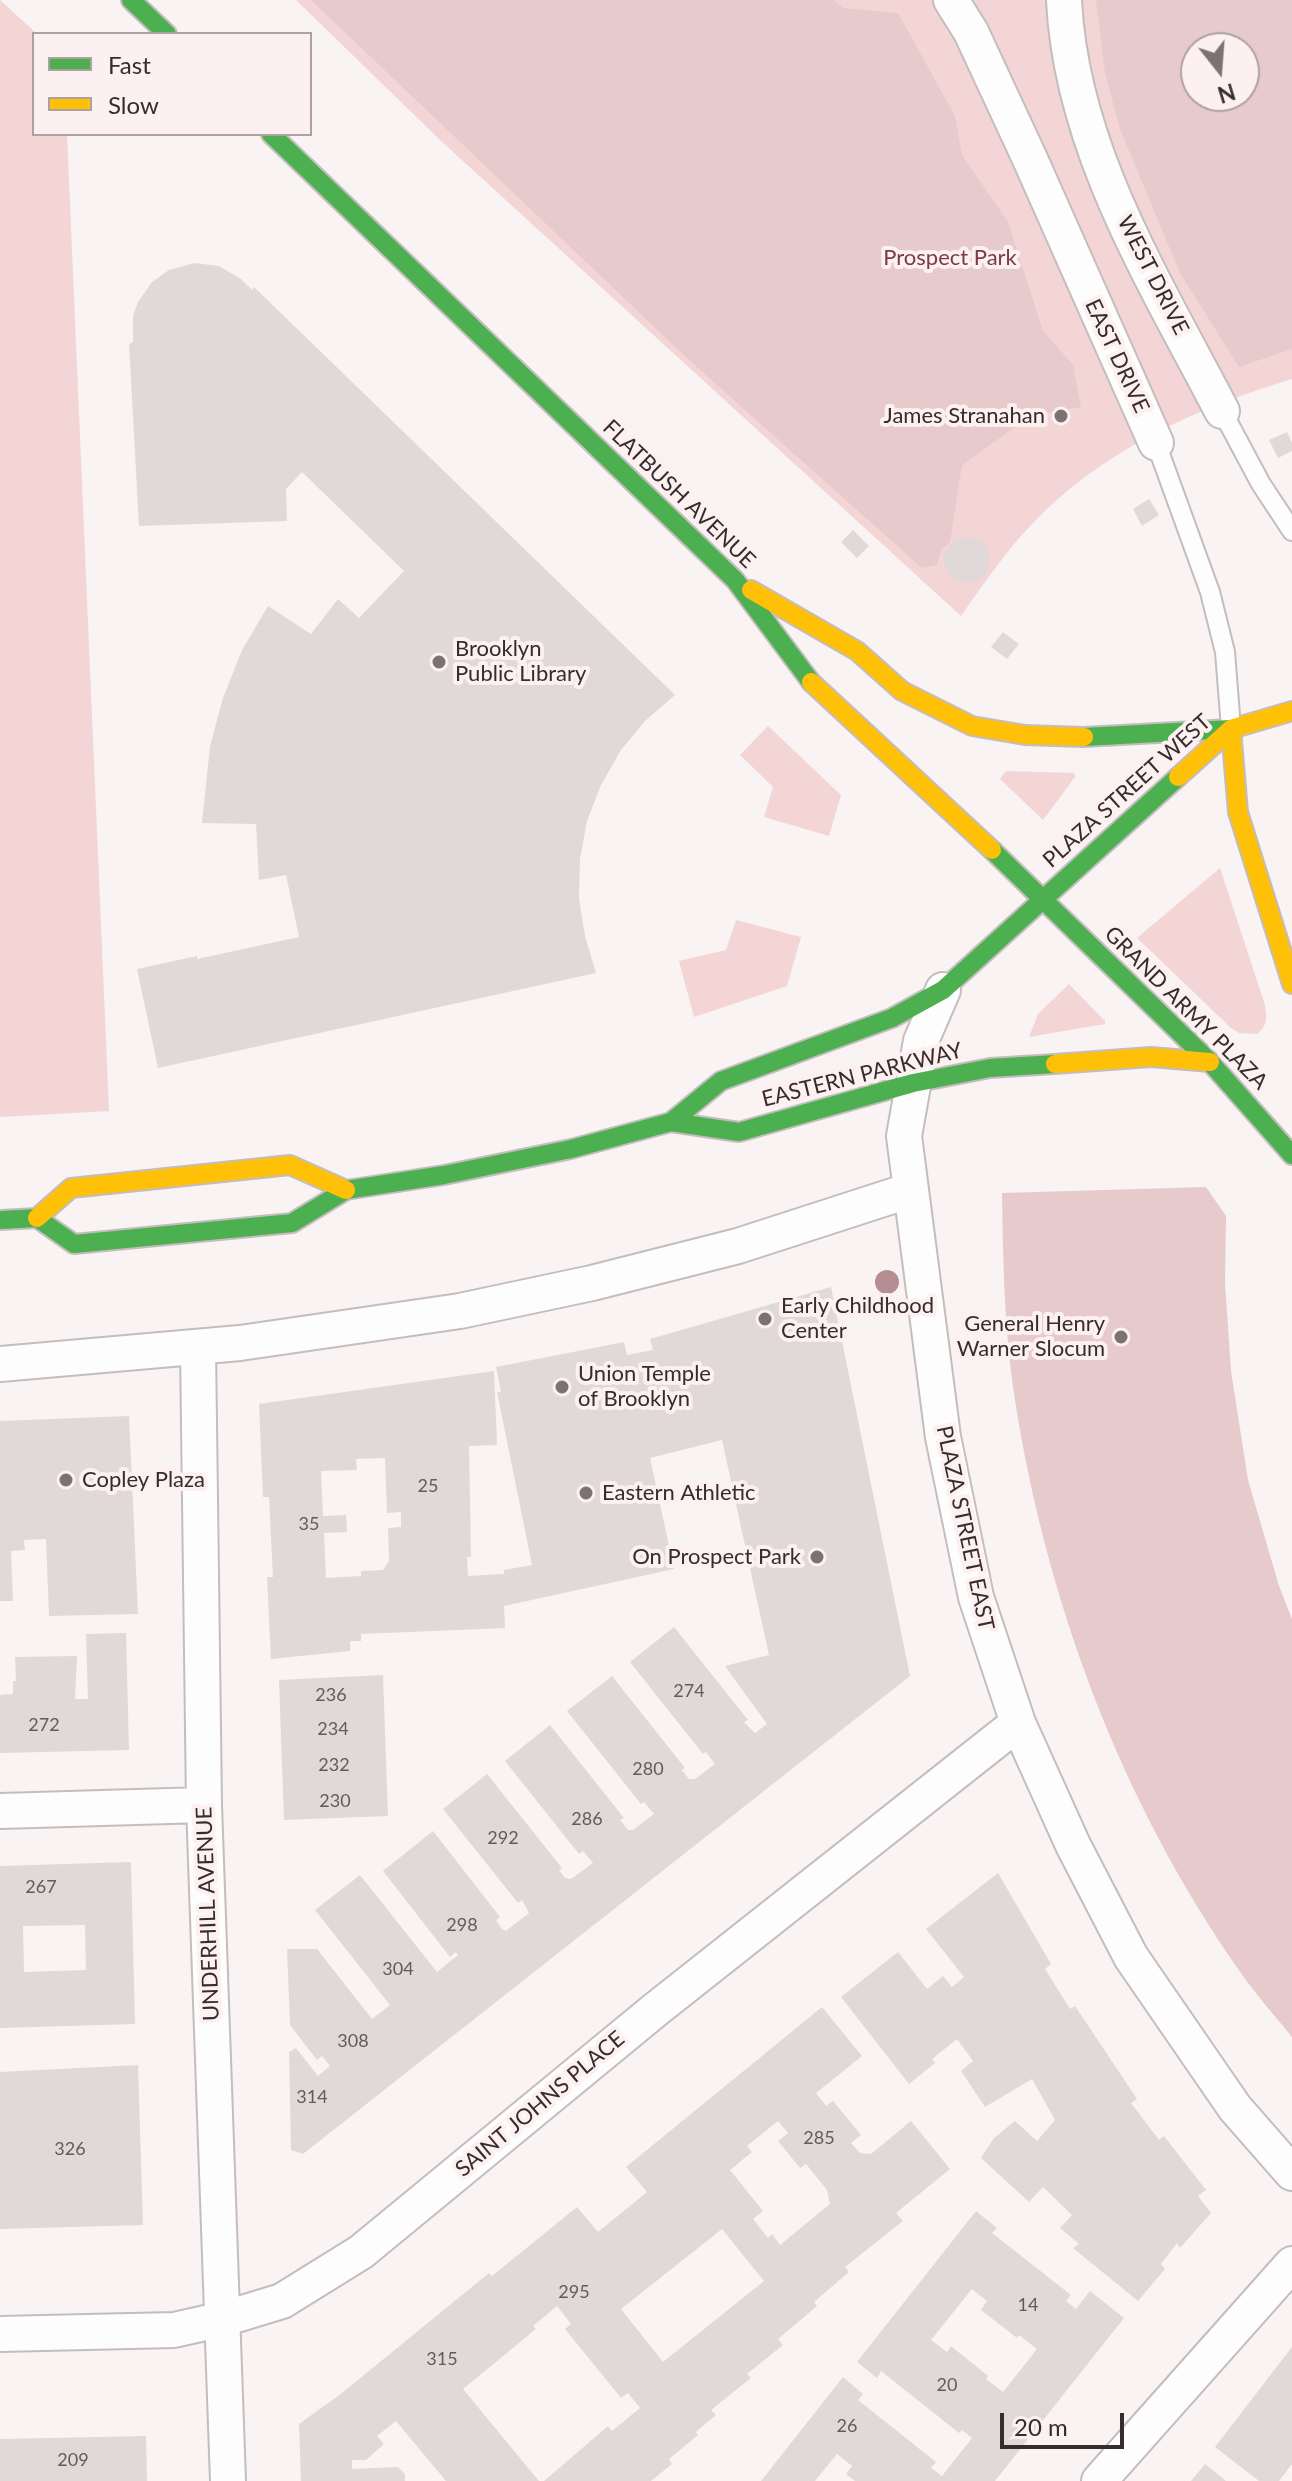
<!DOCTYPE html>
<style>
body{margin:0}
#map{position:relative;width:1292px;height:2481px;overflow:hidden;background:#f9f3f3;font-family:Lato,sans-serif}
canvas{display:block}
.legend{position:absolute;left:32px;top:32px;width:280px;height:104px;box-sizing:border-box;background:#fcf0f0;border:2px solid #ada2a2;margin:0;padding:10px 14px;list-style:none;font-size:24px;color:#372c2d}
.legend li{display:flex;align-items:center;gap:16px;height:40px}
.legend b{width:40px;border:2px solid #ada2a2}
.north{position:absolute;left:1180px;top:32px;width:80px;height:80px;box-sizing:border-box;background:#fcf0f0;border:2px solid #ada2a2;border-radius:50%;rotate:163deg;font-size:22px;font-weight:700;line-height:32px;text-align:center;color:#372c2d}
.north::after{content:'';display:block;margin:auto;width:28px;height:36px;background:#7b7272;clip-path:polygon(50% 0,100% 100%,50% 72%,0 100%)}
.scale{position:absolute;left:1000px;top:2413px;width:124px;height:36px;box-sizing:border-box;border:4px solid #372c2d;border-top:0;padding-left:10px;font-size:24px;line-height:28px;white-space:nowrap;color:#372c2d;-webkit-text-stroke:6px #fcf0f0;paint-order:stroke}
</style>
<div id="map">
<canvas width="1292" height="2481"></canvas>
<ul class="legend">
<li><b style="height:10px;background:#4caf50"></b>Fast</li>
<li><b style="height:10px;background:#ffc107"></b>Slow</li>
</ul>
<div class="north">N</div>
<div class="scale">20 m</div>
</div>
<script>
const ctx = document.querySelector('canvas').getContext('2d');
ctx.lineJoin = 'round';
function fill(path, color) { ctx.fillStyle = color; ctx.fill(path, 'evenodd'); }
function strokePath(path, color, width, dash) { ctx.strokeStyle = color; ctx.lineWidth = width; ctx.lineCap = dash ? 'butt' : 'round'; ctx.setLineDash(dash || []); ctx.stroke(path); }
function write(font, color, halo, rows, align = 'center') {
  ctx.font = font + ' Lato,sans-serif'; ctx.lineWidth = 8; ctx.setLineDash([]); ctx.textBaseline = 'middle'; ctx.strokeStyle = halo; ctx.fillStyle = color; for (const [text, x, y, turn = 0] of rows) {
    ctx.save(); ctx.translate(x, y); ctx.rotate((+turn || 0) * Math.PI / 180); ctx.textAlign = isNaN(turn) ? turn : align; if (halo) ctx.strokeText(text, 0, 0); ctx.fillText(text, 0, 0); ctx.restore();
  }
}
fill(new Path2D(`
 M0 0 37 34H34V134H67L109 1111 0 1117Z
 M296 0H1292V379C1197 408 1102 450 1032 524 1005 552 983 585 961 616L440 140ZM1196 48H1244V96H1196Z
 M768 726 841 795 829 836 764 817 773 787 740 755Z
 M1006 771 1074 773 1075 777 1043 820 1000 779Z
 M1220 868 1265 1005C1267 1018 1268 1025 1257 1034L1239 1033 1231 1028 1137 938Z
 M736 920 801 937 787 986 694 1017 679 961 726 950Z
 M1069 984 1105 1021V1024L1029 1037 1038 1014Z`), '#f3d5d6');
fill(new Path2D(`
 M311 0H833L843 8 898 13 955 116 962 155 1008 222 1043 331 1073 365 1081 407 1032 415 962 465 950 542 941 550 937 565 922 568 689 360Z
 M1096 0H1292V349L1239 367 1180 273 1120 129 1105 73ZM1196 48H1244V96H1196Z
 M1206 1187 1226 1216 1225 1283 1231 1371 1248 1480 1279 1586 1292 1619V2037C1276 2017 1258 1997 1243 1976 1120 1802 1044 1597 1013 1387 1004 1323 1003 1257 1002 1193Z`), '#e7cacb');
fill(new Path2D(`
 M194 263 219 266 241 279 252 290 254 287 675 695 645 721 621 750 601 785 587 821 580 859 579 898 585 936 596 973 158 1068 137 969 197 956V959L299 937 286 875 259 880 256 824 202 823 210 746 223 698 242 650 268 606 311 634 338 599 359 618 404 571 302 472 286 489 287 521 139 526 129 344 133 342V316L138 302 152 282 169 270Z
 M1287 432 1292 443V451L1278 458 1269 440Z
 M1149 499 1159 515 1142 526 1133 509Z
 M853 530 869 546 857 558 841 542Z
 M944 560a23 23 0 1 1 46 0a23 23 0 1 1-46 0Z
 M1003 632 1019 644 1007 659 991 647Z
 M831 1287 910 1676 303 2154 291 2150 289 2052 296 2048 318 2076 330 2066 322 2056 317 2060 290 2025 287 1949H317L372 2019 390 2005 315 1910 360 1875 437 1972 458 1955 456 1952 450 1957 383 1871 433 1831 500 1917 496 1920 502 1929 506 1931 529 1913 522 1900 518 1903 443 1809 487 1774 562 1868 559 1870 565 1878 571 1879 593 1863 583 1851 579 1854 505 1761 550 1725 624 1818 620 1820 628 1830H633L654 1814 644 1802 641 1804 567 1711 612 1676 685 1768 682 1770 689 1779H695L715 1764 706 1752 703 1754 630 1662 674 1627 748 1720 744 1722 755 1733 767 1724 725 1666 769 1655 722 1440 650 1458 674 1569 504 1606 505 1628 361 1634V1641H350V1651L271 1659 267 1577H273L269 1497H263L259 1404 494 1371 497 1445 469 1446 471 1557H467L468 1576 504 1574V1570L532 1565 497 1392H501L496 1367 624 1342 627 1355 653 1350 650 1339ZM385 1458 387 1513 401 1512V1527L388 1528 389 1561 383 1570 361 1571V1576L326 1578 324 1533 347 1532 346 1515 323 1516 321 1471 357 1470 356 1459Z
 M129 1416 138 1614 49 1616 46 1539 24 1540 25 1550 11 1551 13 1601H0V1421Z
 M126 1633 129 1750 0 1753V1695L13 1694V1681H16L15 1657 77 1656 75 1699H88L86 1634Z
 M383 1675 388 1816 284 1820 279 1680Z
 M131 1862 135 2024 0 2028V1866ZM85 1925 86 1970 24 1972 23 1926Z
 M998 1873 1051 1964 1045 1969 1070 2009 1075 2006 1137 2099 1131 2103 1159 2140 1164 2136 1206 2190 1198 2196 1211 2213 1180 2248 1177 2243 1161 2264 1165 2269 1138 2301 1073 2248 1079 2244 1060 2228 1072 2215 1043 2187 1029 2202 981 2158 994 2138 1015 2121 1037 2141 1055 2120 1032 2079 985 2107 961 2071 973 2061 957 2039 932 2059 935 2063 909 2084 841 1997 898 1952 927 1989 943 1976 952 1987 964 1977 926 1929Z
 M822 2007 862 2056 816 2093 826 2106 833 2101 861 2135 851 2143 860 2153 871 2154 911 2121 950 2169 896 2213 903 2221 845 2267 849 2272 814 2302 817 2306 778 2339 783 2345 747 2374 751 2378 711 2410 716 2415 696 2432 698 2435 669 2459 672 2464 651 2481H544L608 2426 612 2431 640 2408 628 2393 621 2398 565 2329 571 2324 557 2306 533 2326 536 2329 463 2389 539 2481H446L396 2421 377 2436 384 2444 366 2460H352V2469L398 2467 405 2474V2481H301L299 2424 342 2393 489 2273 492 2276 577 2207 598 2232 647 2192 626 2167ZM778 2121 788 2133 778 2141 800 2168 806 2164 827 2190 830 2204 780 2245 772 2234 768 2238 753 2219 763 2211 730 2170 752 2152 747 2146ZM722 2229 764 2281 663 2362 621 2309Z
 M138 2065 143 2225 0 2229V2072Z
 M976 2211 997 2228 992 2233 1071 2295 1066 2301 1076 2309 1090 2291 1124 2318 995 2481H855L846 2474 852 2466 837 2454 815 2481H761L843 2377 863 2394 858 2400 936 2462 931 2468 942 2476 972 2438 962 2430 959 2433 881 2371 877 2378 857 2362ZM972 2289 987 2301 981 2310 1017 2338 1019 2335 1037 2349 1003 2392 986 2379 988 2376 951 2346 947 2352 931 2340Z
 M1292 2347V2464L1279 2481H1259L1215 2447Z
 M146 2436 147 2481H0V2439Z
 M1205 2464 1226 2481H1191Z`), '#e1d9d9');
const lane = new Path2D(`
 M1222 411 1261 484 1292 531
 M1156 443 1210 592 1225 652 1231 728`);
const street = new Path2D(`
 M951 0 971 32 1030 159 1156 443
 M1064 0C1071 149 1155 282 1222 411
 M943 990 921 1041 904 1136 943 1437 976 1597 1018 1723 1073 1845 1131 1957 1235 2108 1292 2173
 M198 1347 204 1805 228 2481
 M0 1364 240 1343 460 1311 592 1283 738 1246 911 1190
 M0 1811 204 1805
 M0 2334 174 2330 223 2319 282 2301 361 2252 655 2010 1018 1723
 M1099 2481 1292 2264`);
const fast = new Path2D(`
 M131 0 167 34
 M271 134 735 580 811 682
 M1084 737 1231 729
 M992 850 1210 1062 1292 1155
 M671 1122 721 1081 892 1018 943 990 1178 777
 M0 1220 37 1218 74 1244 292 1223 346 1190 444 1175 571 1149 671 1122 739 1132 913 1083 990 1068 1055 1064`);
const slow = new Path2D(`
 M751 590 857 651 902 691 972 726 1025 735 1084 737
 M811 682 992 850
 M1231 729 1238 812 1292 984
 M1178 777 1231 729 1292 711
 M1055 1064 1151 1057 1210 1062
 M37 1218 71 1188 290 1165 346 1190`);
strokePath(lane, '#c5bdbd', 22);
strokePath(street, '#c5bdbd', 38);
strokePath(fast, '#c5bdbd', 22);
strokePath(slow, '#c5bdbd', 22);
strokePath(lane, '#fefdfd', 18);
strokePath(street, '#fefdfd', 34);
strokePath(fast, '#4caf50', 18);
strokePath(slow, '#ffc107', 18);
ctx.fillStyle = '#b48e92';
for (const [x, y] of [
 [887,1282]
]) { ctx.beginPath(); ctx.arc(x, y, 12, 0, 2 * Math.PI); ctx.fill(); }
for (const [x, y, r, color] of [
 [1061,416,8,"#7b7272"],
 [439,662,8,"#7b7272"],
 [765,1319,8,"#7b7272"],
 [1121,1337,8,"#7b7272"],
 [562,1387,8,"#7b7272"],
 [66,1480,8,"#7b7272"],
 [586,1493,8,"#7b7272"],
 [817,1557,8,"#7b7272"]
]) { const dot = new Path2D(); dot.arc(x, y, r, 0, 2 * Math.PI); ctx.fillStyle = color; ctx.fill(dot); strokePath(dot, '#fcf0f0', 3); }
write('18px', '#645a5b', null, [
 ["25",428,1486],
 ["35",309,1524],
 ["274",689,1691],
 ["236",331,1695],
 ["272",44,1725],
 ["234",333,1729],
 ["232",334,1765],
 ["280",648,1769],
 ["230",335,1801],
 ["286",587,1819],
 ["292",503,1838],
 ["267",41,1887],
 ["298",462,1925],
 ["304",398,1969],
 ["308",353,2041],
 ["314",312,2097],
 ["285",819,2138],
 ["326",70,2149],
 ["295",574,2292],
 ["14",1028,2305],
 ["315",442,2359],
 ["20",947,2385],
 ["26",847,2426],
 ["209",73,2460]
]);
write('22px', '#7b3c43', '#fcf0f0', [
 ["Prospect Park",950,258]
]);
write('22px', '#372c2d', '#fcf0f0', [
 ["WEST DRIVE",1153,275,63],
 ["EAST DRIVE",1117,356,65],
 ["FLATBUSH AVENUE",679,494,44],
 ["PLAZA STREET WEST",1127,791,-42],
 ["GRAND ARMY PLAZA",1186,1008,45],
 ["EASTERN PARKWAY",862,1075,-14],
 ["PLAZA STREET EAST",965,1528,78],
 ["UNDERHILL AVENUE",208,1914,-92],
 ["SAINT JOHNS PLACE",540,2104,-40]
]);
write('22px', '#372c2d', '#fcf0f0', [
 ["James Stranahan",1045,416,"right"],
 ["Brooklyn",455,649],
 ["Public Library",455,674],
 ["Early Childhood",781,1306],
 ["Center",781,1331],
 ["General Henry",1105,1324,"right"],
 ["Warner Slocum",1105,1349,"right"],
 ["Union Temple",578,1374],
 ["of Brooklyn",578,1399],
 ["Copley Plaza",82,1480],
 ["Eastern Athletic",602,1493],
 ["On Prospect Park",801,1557,"right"]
], 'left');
</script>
